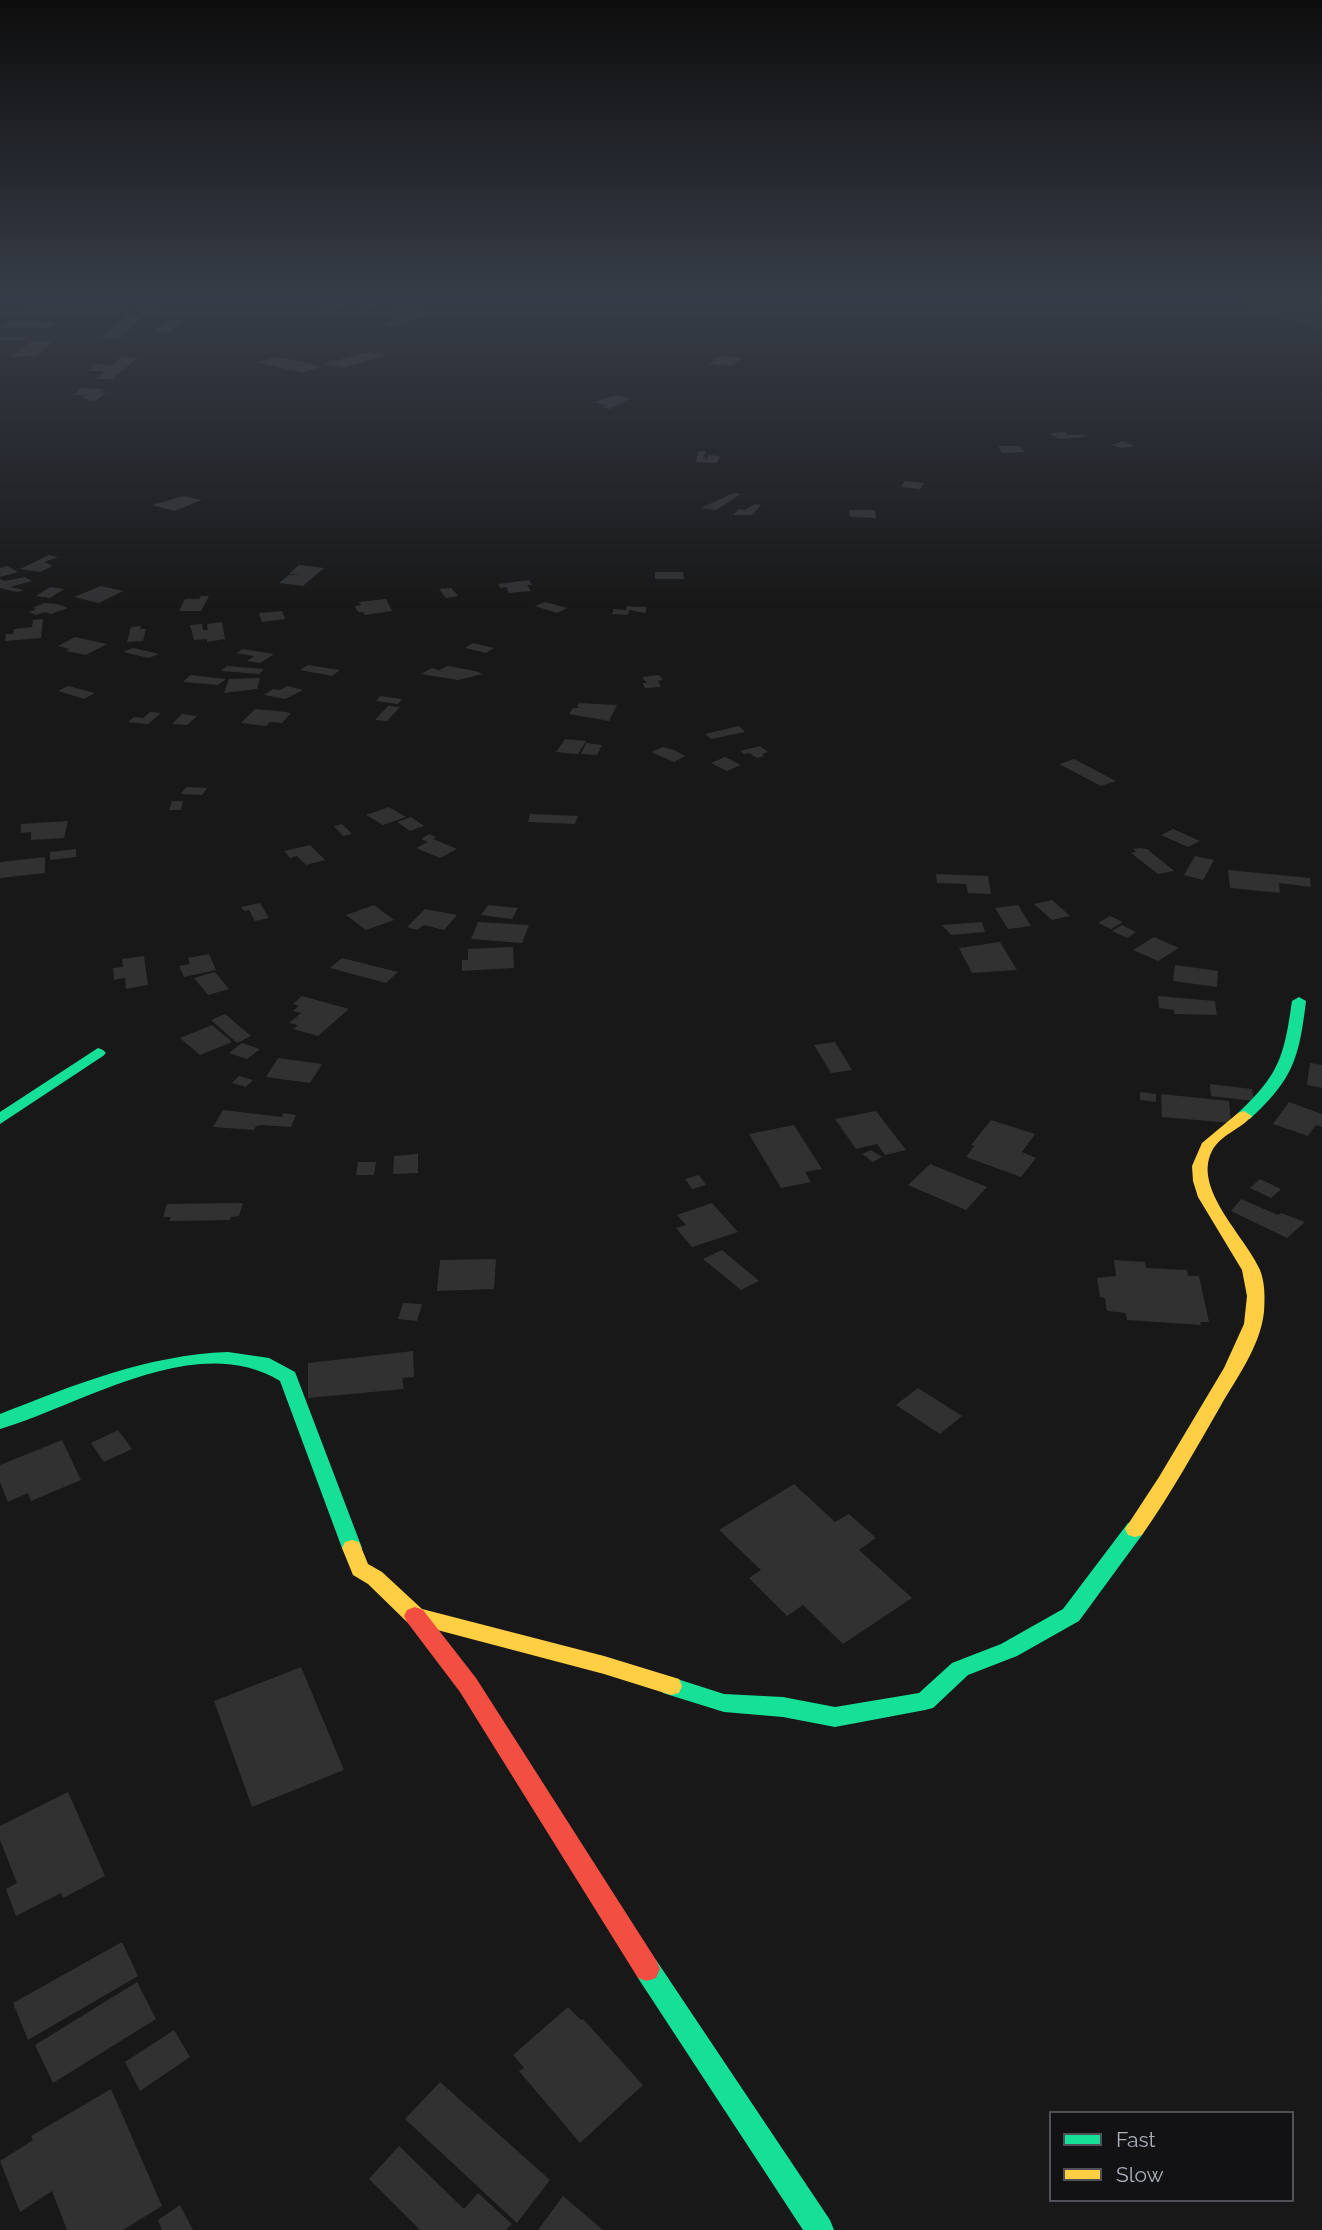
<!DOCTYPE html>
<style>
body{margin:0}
#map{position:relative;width:1322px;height:2230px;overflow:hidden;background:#181818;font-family:Raleway,sans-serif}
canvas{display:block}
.legend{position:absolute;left:1049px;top:2111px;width:245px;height:91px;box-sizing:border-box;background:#121214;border:2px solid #4f5156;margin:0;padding:9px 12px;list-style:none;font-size:21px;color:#aaafb8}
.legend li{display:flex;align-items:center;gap:14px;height:35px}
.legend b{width:35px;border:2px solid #4f5156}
</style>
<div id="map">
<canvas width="1322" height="2230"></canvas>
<ul class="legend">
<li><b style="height:9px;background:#16e098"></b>Fast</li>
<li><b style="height:9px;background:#ffcf43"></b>Slow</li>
</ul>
</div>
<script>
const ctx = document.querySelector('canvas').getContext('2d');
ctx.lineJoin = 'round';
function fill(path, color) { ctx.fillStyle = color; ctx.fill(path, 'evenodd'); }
fill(new Path2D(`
 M1215 297H1322V331Z`), '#1f251f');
fill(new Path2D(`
 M203 297H233L227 302 196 301Z
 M345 297 358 300 335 310 315 309Z
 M38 299 86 301 78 305 30 304Z
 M114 300 130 302 119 311H100Z
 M365 300 386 302 375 307 354 305Z
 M87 302H109L97 311H74Z
 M144 303H159L149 312H134Z
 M408 304 427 306 414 312 432 314 398 326 382 325 398 317 384 315Z
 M28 306 76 307 70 311H22Z
 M126 316H143L119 338H101Z
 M10 321 58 322 50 328 1 327Z
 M166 321H182L169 333 153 332Z
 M0 337H28L23 341H0Z
 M30 342H53L36 356 11 357Z
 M369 352 389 355 342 368 323 364Z
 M728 356 742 358 731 366 708 364 719 357Z
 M122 357 138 358 112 379H96L105 371H88L95 364 113 365Z
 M278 357 316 365 321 367 302 373 257 362Z
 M81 388 106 389 101 392 106 393 95 401H87L89 399H82L86 395H74Z
 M616 395 630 399 609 409 602 407 607 406 595 402Z
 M1065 432 1068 435 1082 434 1087 437 1059 439 1048 433Z
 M1124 441 1135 446 1122 448 1111 445Z
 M998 446H1020L1024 452 1002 453Z
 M698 451H706L703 458 707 459 709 455 720 456 717 463 696 462Z
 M905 481 924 483 920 489 901 487Z
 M734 493 741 494 716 510 701 508Z
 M184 496 202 500 174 511 152 505Z
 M755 504 761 505 752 515H733L739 509 745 510Z
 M849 510H875L876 518 850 517Z
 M49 555 58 557 44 562 53 566 40 572 20 569Z
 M299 565 324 568 303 586 279 583 289 575H302L289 574Z
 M7 566 18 572 0 577V568Z
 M655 572H683L684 579H655Z
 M25 577 32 581 10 587 24 590 17 592 0 588V579L5 581Z
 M529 580 532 585H527L531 591 509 593 506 587 500 588 498 584Z
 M101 586 123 591 99 603 74 597Z
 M50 587 64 589 50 598 36 596Z
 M451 588 458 596 446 598 439 589Z
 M201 596H209L201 611H179L185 599H199Z
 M386 599 392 611 365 615 363 612H358L355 606 361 605 359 602Z
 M545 602 567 608 557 613 535 606Z
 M45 603 57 604 68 608 51 614 45 612 36 615 28 612 37 609 32 608Z
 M627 606 635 607H647L645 613 629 610 628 615 612 614 614 609 626 610Z
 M282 611 285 619 262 622 259 613Z
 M43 619 41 638 5 641 6 634H13L14 629 32 627 33 620Z
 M222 622 225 639 207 642V639L194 640 190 625 202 624 203 630H208L207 624Z
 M141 626 140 629H146L143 641 127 642 131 627Z
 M75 637 107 644 86 655 66 651 70 649 58 646Z
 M473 643 494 648 486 653 465 648Z
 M133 648 159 654 149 658 123 652Z
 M243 649 274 654 260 663 247 661 254 656 236 653Z
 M308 665 340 670 332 676 300 670Z
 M227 666 264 669 259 674 221 671Z
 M448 666 475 671 483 674 458 680 421 674 432 668 444 672 439 670Z
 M190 675 226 679 218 685 183 682Z
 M659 675 663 680 658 681 661 687 645 688 642 683H647L642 677Z
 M260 678 257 689 224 693 229 679Z
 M68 686 95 693 84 699 58 691Z
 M287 686 303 690 285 699 264 695 273 689 280 690Z
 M380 696 402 699 398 704 376 701Z
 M579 703 617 705 609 721 569 714 573 708H579L577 706Z
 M388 706 400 707 387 721 375 720Z
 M255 709 278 711 291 713 282 723 270 722 266 726 241 723Z
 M150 712 161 713 148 724 128 722 134 717 143 718Z
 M182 714 197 716 187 725 172 724Z
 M739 726 745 732 711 739 705 734Z
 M565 739 586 741 578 754 556 752Z
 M586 743 602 745 597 755 581 754Z
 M760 746 768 752 762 754 765 756 757 758 749 753 744 754 740 751Z
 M663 747 674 750 685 756 674 762 651 752Z
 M725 757 741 765 727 771 711 763Z
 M1074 759 1116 781 1101 786 1059 764Z
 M186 787 207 788 202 795 181 794Z
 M172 801H183L181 810H169Z
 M389 807 406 817 383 825 366 815Z
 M530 814 578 816 575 824 528 822Z
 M411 817 424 826 410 831 397 822Z
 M68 821 64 838 31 840V832L21 833V824Z
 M342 824 352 834 343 836 334 826Z
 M1173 829 1200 841 1188 847 1161 835Z
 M429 834 436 837 433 839 457 849 440 858 416 848 428 842 421 839Z
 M310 845 325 860 306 865 297 856 290 858 284 851Z
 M1140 848 1147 849 1174 871 1158 874 1131 853 1136 852 1133 849Z
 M76 849V857L50 860V852Z
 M1195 856 1214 860 1203 880 1184 875Z
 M45 857V873L0 878V862Z
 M1228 870 1310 878 1311 887 1279 883 1280 893 1230 888Z
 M936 874 988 876 991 894 968 893 966 884 937 883Z
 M1052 900 1070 916 1052 920 1034 904Z
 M260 903 269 918 255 921 249 910 244 911 241 907Z
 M374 905 394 920 366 930 346 915Z
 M488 905 518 908 512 919 481 915Z
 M1018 905 1031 926 1008 929 995 908Z
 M425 909 457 915 444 930 424 925 417 930 407 927Z
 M1110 916 1123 922 1111 929 1098 923Z
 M478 922 529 925 522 943 471 939Z
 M982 922 985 932 951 935 942 925Z
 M1122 925 1136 932 1127 938 1112 931Z
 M1154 937 1179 948 1158 961 1133 950Z
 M1000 942 1017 970 972 973 959 948Z
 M513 947 514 968 462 971V960H468V949Z
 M209 954 216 970 184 977 179 966 190 964 188 958Z
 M144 956 148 985 126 989 125 978 114 980 113 968 123 967 122 959Z
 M342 958 398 972 386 983 330 968Z
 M1175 965 1218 971 1217 987 1173 981Z
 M215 972 229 989 208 995 194 978Z
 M302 996 349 1009 318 1036 293 1029 298 1025 289 1023 301 1013 293 1011 299 1006 293 1004Z
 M1158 996 1215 1001 1217 1015 1174 1014V1010L1159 1008Z
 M225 1014 251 1036 237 1043 211 1020Z
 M212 1025 232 1042 200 1055 180 1038Z
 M835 1042 852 1070 831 1073 814 1045Z
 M242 1043 260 1049 247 1059 229 1053Z
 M278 1058 322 1064 310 1083 266 1077Z
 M1310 1063 1322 1065V1088L1307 1085Z
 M239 1076 253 1080 246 1087 232 1083Z
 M1210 1084 1252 1089 1254 1101 1211 1096Z
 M1140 1092 1156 1094V1102L1140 1100Z
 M1161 1094 1229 1101 1231 1123 1162 1117Z
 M1289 1102 1322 1114V1127L1316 1125 1308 1136 1273 1124Z
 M223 1110 282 1117 283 1113 296 1115 291 1127 261 1125 256 1126 254 1130 213 1127Z
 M876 1111 906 1150 885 1155 877 1144 856 1149 835 1119Z
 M991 1120 1035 1134 1022 1152 1036 1158 1021 1177 966 1157 974 1146 971 1145Z
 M794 1125 822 1169 805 1172 811 1182 781 1188 749 1134Z
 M871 1150 882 1157 873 1162 862 1154Z
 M418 1154V1173L393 1174 394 1156Z
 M358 1162H376L374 1175H356Z
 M930 1164 987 1187 966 1210 908 1185Z
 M699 1175 706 1185 692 1189 685 1179Z
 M1260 1179 1281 1189 1271 1198 1250 1188Z
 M1241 1199 1278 1215 1281 1213 1305 1222 1287 1238 1231 1211Z
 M243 1203 239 1216 231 1217 230 1220 169 1221 171 1217H163L167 1204Z
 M712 1203 738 1232 692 1247 676 1228 686 1225 677 1215Z
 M722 1250 759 1281 741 1290 703 1259Z
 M496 1259 494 1289 437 1291 440 1260Z
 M1114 1260 1145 1262 1146 1268 1187 1270 1188 1276H1199L1209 1322H1200L1201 1325 1127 1320 1126 1313 1107 1311 1105 1298 1100 1297 1097 1278 1116 1276Z
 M403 1303 422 1304 417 1321 398 1319Z
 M413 1351 414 1377 402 1378 404 1389 308 1398V1363Z
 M918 1388 962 1416 940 1434 896 1405Z
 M118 1430 132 1449 104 1462 91 1443Z
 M62 1440 81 1480 31 1501 28 1493 8 1502 0 1482V1465Z
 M794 1484 835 1522 849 1514 876 1538 859 1550 912 1598 843 1644 803 1605 787 1616 749 1578 761 1570 719 1530Z
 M301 1667 344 1770 252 1807 214 1701Z
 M68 1792 105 1876 63 1898 61 1893 16 1916 6 1889 17 1883 0 1840V1826Z
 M122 1942 138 1976 28 2040 13 2003Z
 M137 1982 156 2019 53 2083 35 2045Z
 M568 2007 581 2020 583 2019 643 2085 580 2143 519 2071 524 2068 513 2055Z
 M174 2030 190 2057 140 2091 125 2062Z
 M440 2082 550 2180 517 2223 405 2119Z
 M111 2089 162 2206 123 2230H67L52 2191 20 2212 0 2161 33 2140 31 2136Z
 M399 2146 464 2209 478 2193 512 2224 506 2230H420L369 2179Z
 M563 2196 603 2230H538Z
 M180 2205 193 2230H162L158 2220Z`), '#313132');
fill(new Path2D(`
 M1299 997 1306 1001C1299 1059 1293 1079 1250 1119H1238L1236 1116 1238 1113C1280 1074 1284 1056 1292 1001Z
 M98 1048 103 1050 106 1053 103 1056 0 1124V1112Z
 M228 1352 269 1358 295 1372 362 1548 359 1554 352 1556 345 1554 342 1548 280 1381C196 1330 82 1405 0 1429V1414C74 1385 147 1355 228 1352Z
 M1135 1521 1142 1523 1145 1529 1142 1535 1079 1621 1017 1656 968 1675 933 1708 925 1710 835 1727 783 1717 724 1712 663 1693 660 1686 663 1679 671 1677 724 1694 783 1697 835 1707 919 1693 952 1663 1001 1644 1063 1609 1128 1523Z
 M647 1957 656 1960 830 2220 834 2230H803L638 1978 634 1969 638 1960Z`), '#16e098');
fill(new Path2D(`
 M1244 1111 1252 1116C1241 1129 1220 1135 1212 1151 1192 1189 1246 1237 1260 1270 1265 1282 1265 1298 1264 1312 1260 1347 1237 1377 1220 1407 1195 1450 1171 1494 1142 1535L1135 1537 1128 1535 1125 1529 1159 1477 1224 1368 1244 1324 1247 1296 1242 1270 1198 1197 1193 1181 1192 1166 1202 1143 1238 1113Z
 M352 1540 359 1542 368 1564 382 1572 422 1609 604 1656 679 1679 682 1686 679 1693 671 1695 604 1674 407 1622 368 1584 353 1575 342 1548 345 1542Z`), '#ffcf43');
fill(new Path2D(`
 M415 1607 423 1610 476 1678 656 1960 660 1969 656 1978 647 1981 638 1978 460 1692 407 1622 404 1616 407 1610Z`), '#f24e42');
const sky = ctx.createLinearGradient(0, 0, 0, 609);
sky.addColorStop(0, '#0d0d0d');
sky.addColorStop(0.49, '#373d48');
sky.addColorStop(1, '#373d4800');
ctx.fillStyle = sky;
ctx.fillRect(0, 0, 1322, 609);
</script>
